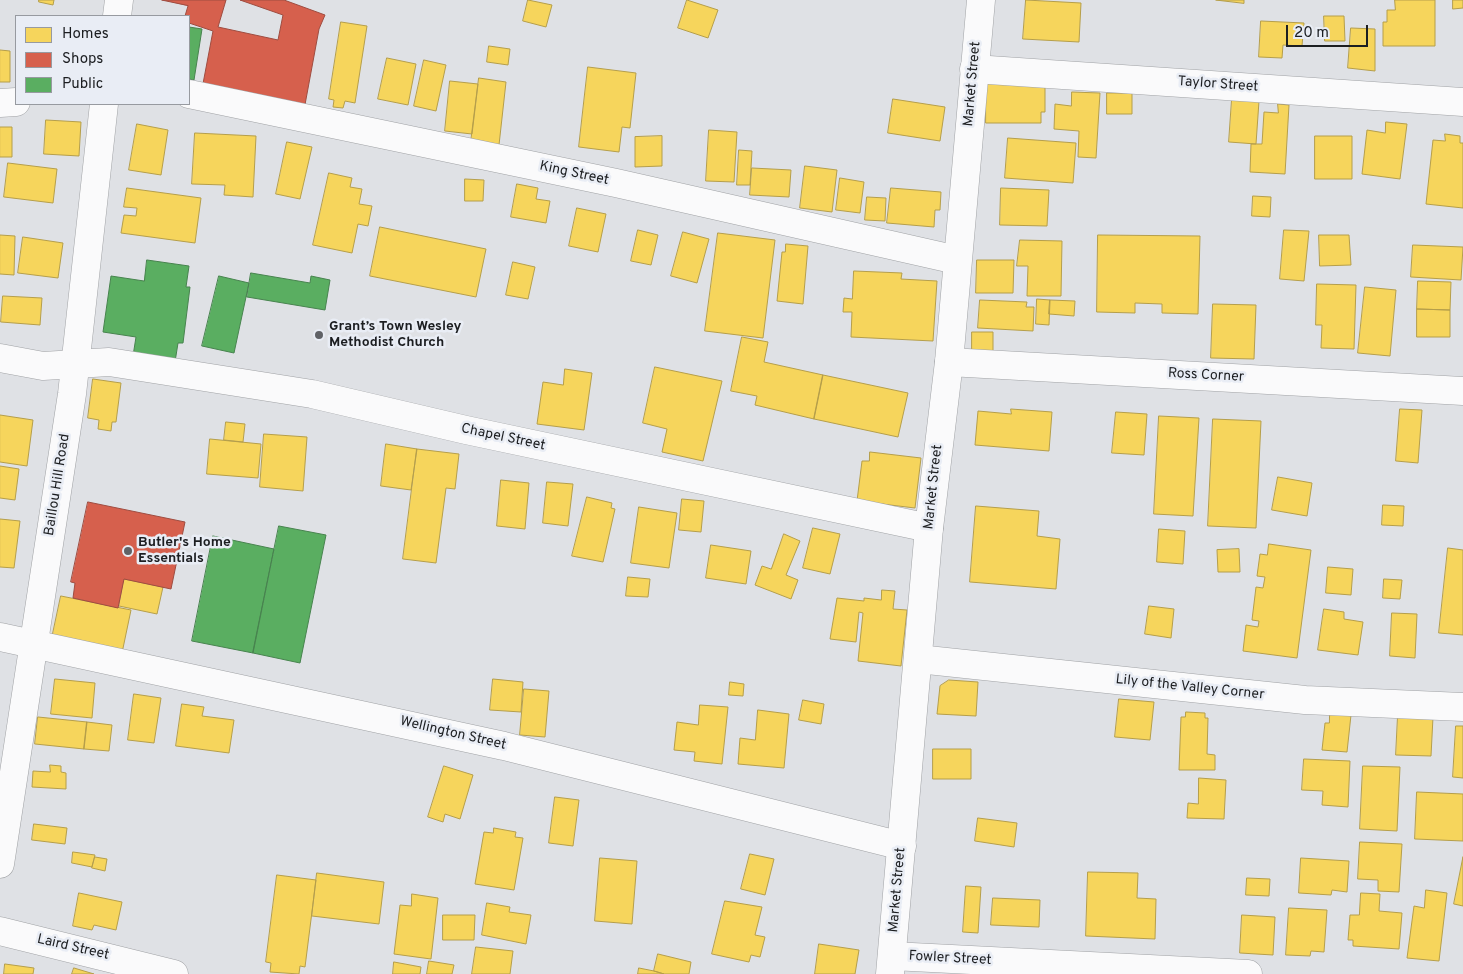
<!DOCTYPE html>
<meta charset="utf-8">
<style>
body{margin:0}
#map{position:relative;width:1463px;height:974px;overflow:hidden;background:#dfe1e5;font-family:Overpass,sans-serif}
canvas{display:block}
.legend{position:absolute;left:15px;top:15px;width:175px;height:90px;box-sizing:border-box;background:#e9edf5;border:1px solid #979aa0;margin:0;padding:6px 9px;list-style:none;font-size:15px;color:#1c1e21}
.legend li{display:flex;align-items:center;gap:10px;height:25px}
.legend b{width:25px;border:1px solid #979aa0}
.scale{position:absolute;left:1286px;top:25px;width:82px;height:22px;box-sizing:border-box;border:2px solid #1c1e21;border-top:0;padding-left:6px;font-size:15px;line-height:18px;white-space:nowrap;color:#1c1e21;-webkit-text-stroke:4px #e9edf5;paint-order:stroke}
</style>
<div id="map">
<canvas width="1463" height="974"></canvas>
<ul class="legend">
<li><b style="height:14px;background:#f6d55c"></b>Homes</li>
<li><b style="height:14px;background:#d6604d"></b>Shops</li>
<li><b style="height:14px;background:#5aae61"></b>Public</li>
</ul>
<div class="scale">20 m</div>
</div>
<script>
const ctx = document.querySelector('canvas').getContext('2d');
ctx.lineJoin = 'round';
function fill(path, color) { ctx.fillStyle = color; ctx.fill(path, 'evenodd'); }
function strokePath(path, color, width, dash) { ctx.strokeStyle = color; ctx.lineWidth = width; ctx.lineCap = dash ? 'butt' : 'round'; ctx.setLineDash(dash || []); ctx.stroke(path); }
function write(font, color, halo, rows, align = 'center') {
  ctx.font = font + ' Overpass,sans-serif'; ctx.lineWidth = 5; ctx.setLineDash([]); ctx.textBaseline = 'middle'; ctx.strokeStyle = halo; ctx.fillStyle = color; for (const [text, x, y, turn = 0] of rows) {
    ctx.save(); ctx.translate(x, y); ctx.rotate((+turn || 0) * Math.PI / 180); ctx.textAlign = isNaN(turn) ? turn : align; if (halo) ctx.strokeText(text, 0, 0); ctx.fillText(text, 0, 0); ctx.restore();
  }
}
const homes = new Path2D(`
 M39 0H54L53 5 39 2Z
 M528 0 552 5 546 27 523 21Z
 M687 0 718 10 708 38 678 28Z
 M1026 0 1081 3 1079 42 1023 39Z
 M1216 0H1244V3Z
 M1395 0H1435V46H1383V22H1387V10H1395Z
 M1453 0H1463V8L1453 9Z
 M1324 16H1344L1345 41H1325Z
 M1261 21 1304 23 1302 46 1283 45 1282 58 1259 57Z
 M341 22 367 26 355 103 345 101 343 108 333 107 334 100 329 99Z
 M1351 28 1375 29V71L1348 68Z
 M489 46 510 49 508 65 487 62Z
 M0 50 10 51V82H0Z
 M387 58 416 64 408 105 378 99Z
 M424 60 446 65 436 111 414 106Z
 M588 67 636 73 630 128 622 127 619 152 579 147Z
 M479 78 506 82 499 145 471 142Z
 M450 81 478 84 472 134 445 131Z
 M986 83H1045V112H1041V123H986Z
 M1072 92 1100 93 1096 158 1078 157 1079 131 1054 129 1055 104 1071 106Z
 M1107 93H1132V114H1107Z
 M893 99 945 107 940 141 888 133Z
 M1232 99 1259 101 1256 144 1229 142Z
 M1278 104 1289 105 1285 174 1250 172 1251 144H1262L1264 112 1278 113Z
 M46 120 81 122 79 156 44 154Z
 M1386 122 1407 124 1400 179 1362 174 1367 130 1385 133Z
 M137 124 168 130 161 175 129 170Z
 M0 127H12V157H0Z
 M709 130 737 132 734 182 706 181Z
 M195 133 256 136 253 197 224 195 225 185 192 184Z
 M1445 134 1460 136V143H1463V208L1426 204 1433 140 1445 141Z
 M662 136V166L635 167V137Z
 M1315 136H1352V179H1315Z
 M1008 138 1076 143 1073 183 1005 178Z
 M287 142 312 147 300 199 276 194Z
 M739 150 752 151 750 185H737Z
 M8 163 57 169 53 203 4 197Z
 M805 166 837 170 832 212 800 208Z
 M752 168 791 170 789 197 750 195Z
 M329 173 352 178 350 187 362 189 359 204 372 206 368 226 358 224 352 253 313 245Z
 M840 178 864 182 860 213 836 210Z
 M465 179 484 180 483 201H465Z
 M517 184 538 188 536 199 550 201 546 223 511 217Z
 M127 188 201 198 195 243 121 233 124 215 136 216 137 208 124 207Z
 M891 188 941 192 940 210H935L934 227 887 223Z
 M1001 188 1049 190 1047 226 1000 225Z
 M1253 196 1271 197 1270 217 1252 216Z
 M867 197 886 198 885 221 865 220Z
 M577 208 606 214 598 252 569 246Z
 M380 227 486 249 476 297 370 276Z
 M638 230 658 235 651 265 631 261Z
 M1284 230 1309 231 1304 281 1280 279Z
 M683 232 709 239 697 283 671 276Z
 M718 233 775 240 763 338 705 331Z
 M0 235 15 236 14 275 0 274Z
 M1098 235 1200 236 1198 314 1162 313V304L1135 303V313L1097 312Z
 M1319 235H1349L1351 265 1320 266Z
 M23 237 63 243 58 278 18 273Z
 M1020 240 1062 241 1061 296H1027L1028 266H1017Z
 M786 244 808 246 803 304 777 301 782 252H785Z
 M1413 245 1463 247 1461 280 1411 277Z
 M977 260H1014L1013 293H976Z
 M513 262 535 267 528 299 506 295Z
 M854 271 902 273 901 279 937 281 933 341 851 337 852 312H843L844 298 852 299Z
 M1418 281 1451 282 1450 310 1417 309Z
 M1317 284 1356 285 1354 349 1321 348 1322 325H1316Z
 M1365 287 1396 290 1390 356 1358 353Z
 M3 296 42 298 40 325 1 322Z
 M1037 299 1050 300 1049 325 1036 324Z
 M980 300 1027 302 1026 307H1034L1033 331 978 328Z
 M1050 300 1075 301 1074 316 1049 314Z
 M1213 304 1256 305 1254 359 1211 358Z
 M1417 309 1450 310V337H1417Z
 M972 332H993V351H972Z
 M742 337 768 342 764 362 823 375 814 419 755 405 757 396 731 391Z
 M655 367 722 381 703 461 662 452 667 429 643 423Z
 M565 369 592 373 584 430 537 424 543 382 563 385Z
 M823 375 908 393 898 437 814 419Z
 M93 379 121 383 116 422H112L111 431 98 429 99 420 88 418Z
 M1011 409 1052 412 1049 451 975 445 978 411 1011 414Z
 M1400 409 1422 410 1418 463 1396 461Z
 M1116 412 1147 414 1144 455 1112 453Z
 M0 415 33 420 27 466 0 462Z
 M1159 416 1199 418 1193 516 1154 514Z
 M1213 419 1261 421 1256 528 1208 526Z
 M226 422 245 424 243 442 224 440Z
 M264 434 307 437 303 491 260 487Z
 M210 439 261 444 258 478 207 474Z
 M386 444 417 449 411 490 381 486Z
 M417 449 459 454 455 489 446 488 436 563 403 559Z
 M870 452 921 458 915 508 857 501 862 461H869Z
 M0 466 19 469 15 500 0 498Z
 M1278 477 1312 483 1307 516 1272 510Z
 M501 480 529 483 525 529 497 526Z
 M547 482 573 484 568 526 543 523Z
 M587 497 612 503 611 508 615 509 603 562 572 556Z
 M682 499 704 501 701 532 679 530Z
 M1383 505 1404 506 1403 526 1382 525Z
 M976 506 1039 511 1037 536 1060 539 1056 589 970 582Z
 M639 507 677 513 669 568 631 563Z
 M0 519 20 521 14 568 0 567Z
 M813 528 840 534 830 574 803 568Z
 M1159 529 1185 531 1183 564 1157 562Z
 M784 534 800 541 786 575 798 580 791 599 755 585 762 566 771 569Z
 M1269 544 1311 550 1297 658 1243 651 1246 625 1258 627 1259 621 1252 620 1256 587 1263 588 1265 577 1257 576 1260 554 1267 555Z
 M711 545 751 551 746 584 706 578Z
 M1448 548 1463 550V635L1439 633Z
 M1239 549 1240 572H1218L1217 550Z
 M1328 567 1353 569 1351 595 1326 593Z
 M628 577 650 579 648 597 626 596Z
 M124 579 163 587 157 614 119 606Z
 M1384 579 1402 580 1400 599 1383 598Z
 M882 590 895 591 893 609 907 610 901 666 858 661 863 613 859 612 856 642 830 639 837 598 864 601V598L881 600Z
 M61 596 131 610 122 653 52 638Z
 M1149 606 1174 609 1171 638 1145 634Z
 M1324 609 1344 612V619L1363 622 1358 655 1318 650Z
 M1392 613 1417 614 1415 658 1390 656Z
 M55 679 95 683 92 718 51 714Z
 M493 679 523 682 521 712 490 710Z
 M949 680 978 682 976 716 937 714 940 686Z
 M730 682 744 684 743 696 729 695Z
 M524 689 549 691 545 737 520 735Z
 M134 694 161 698 154 743 128 740Z
 M1119 699 1154 702 1150 740 1115 737Z
 M803 700 824 704 821 724 799 720Z
 M182 704 204 707 202 716 234 720 229 753 176 746Z
 M700 705 728 707 722 764 694 761 695 752 674 750 677 722 698 725Z
 M758 710 789 714 784 768 738 764 740 738 755 740Z
 M1186 712 1205 713V718H1208L1207 754 1215 755V770H1179L1181 717H1185Z
 M1330 713 1351 715 1347 752 1322 750 1325 723H1329Z
 M1398 715 1433 717 1431 756 1396 755Z
 M38 717 87 722 84 749 35 744Z
 M87 722 112 725 109 751 84 749Z
 M1456 726H1463V778L1453 777Z
 M933 749H971V779H933Z
 M1304 759 1350 761 1348 807 1322 805 1323 791 1302 790Z
 M50 765 61 766V772L66 773V789L32 787 33 771 50 772Z
 M444 766 473 775 460 819 445 814 443 822 428 817Z
 M1363 766 1400 767 1397 831 1360 829Z
 M1199 778 1226 780 1224 819 1187 818 1188 803 1198 804Z
 M1417 792 1463 794V841L1415 839Z
 M555 797 579 800 573 846 549 843Z
 M978 818 1017 823 1014 847 975 841Z
 M34 824 67 828 65 844 32 840Z
 M494 828 516 832 515 837 523 838 514 890 475 884 484 832 493 833Z
 M1360 842 1402 844 1399 892 1378 891V880L1358 879Z
 M73 852 95 855 92 867 72 863Z
 M750 854 774 859 765 895 741 889Z
 M95 857 107 859 105 871 92 868Z
 M1463 857V906L1454 904Z
 M600 858 637 861 632 924 595 921Z
 M1301 858 1349 861 1347 892 1332 890 1331 895 1299 893Z
 M1088 872 1138 873 1137 898 1156 899 1155 939 1086 936Z
 M317 873 384 882 379 924 312 916Z
 M277 875 316 880 305 967 300 966 299 974 270 972 271 963 266 962Z
 M1247 878 1270 879 1269 896 1246 895Z
 M966 886 981 887 978 933 963 932Z
 M1426 890 1447 893 1439 961 1407 958 1414 906 1424 908Z
 M79 893 122 902 116 930 94 925 92 930 73 926Z
 M1361 893 1380 894 1379 911 1402 913 1399 949 1353 946V940H1348L1350 915H1359Z
 M412 894 438 898 431 959 394 954 400 905 411 906Z
 M993 898 1040 900 1039 927 991 925Z
 M725 901 762 907 755 935 765 937 760 957 751 955 749 962 712 954Z
 M487 903 510 907 509 912 531 915 526 944 482 935Z
 M1289 908 1327 910 1324 952 1311 951 1310 956 1286 955Z
 M443 915H475L474 940H443Z
 M1242 915 1275 917 1273 955 1240 953Z
 M819 944 859 950 855 974H815Z
 M476 947 513 951 510 974H472Z
 M658 954 691 962 689 974H664L654 971Z
 M429 961 454 965 452 974H427Z
 M394 962 421 967 420 974H393Z
 M5 964 34 968 33 974H4Z
 M74 968 94 974H72Z
 M639 968 654 971 664 974H638Z`);
fill(homes, '#f6d55c');
strokePath(homes, '#b59e4a', 1);
const shops = new Path2D(`
 M162 0H226L218 27 278 40 283 15 240 0H284L325 15 319 29 304 110 202 89 213 31 189 23V16H185L188 6Z
 M88 502 185 522 171 589 124 579 118 608 73 598 75 583 71 582Z`);
fill(shops, '#d6604d');
strokePath(shops, '#9e4c40', 1);
const public = new Path2D(`
 M189 27 202 29 194 80 189 79Z
 M147 260 189 266 186 287H190L183 343H178L175 362 133 356 136 337 103 332 111 276 144 281Z
 M251 273 310 283 311 276 330 280 325 310 247 297Z
 M219 276 249 283 234 353 202 346Z
 M279 526 326 535 300 663 253 653Z
 M213 536 274 549 253 653 192 641Z`);
fill(public, '#5aae61');
strokePath(public, '#47834e', 1);
const minor = new Path2D(`
 M974 69 1463 102
 M189 94 616 183 957 260
 M0 103 16 102
 M0 358 43 366 109 362 312 394 466 430 929 528
 M949 362 1463 391
 M0 637 504 746 902 846
 M918 659 1305 700 1463 707
 M0 931 174 974
 M892 956 1248 974`);
const major = new Path2D(`
 M117 16 119 0
 M0 864 72 394 104 104
 M890 974 929 528 949 362 981 0`);
strokePath(minor, '#a0a2a5', 29);
strokePath(major, '#a0a2a5', 29);
strokePath(minor, '#fafafb', 28);
strokePath(major, '#fafafb', 28);
for (const [x, y, r, color] of [
 [319,335,5,"#606266"],
 [128,551,5,"#606266"]
]) { const dot = new Path2D(); dot.arc(x, y, r, 0, 2 * Math.PI); ctx.fillStyle = color; ctx.fill(dot); strokePath(dot, '#e9edf5', 2); }
write('14px', '#1c1e21', '#e9edf5', [
 ["Market Street",973,84,-85],
 ["Taylor Street",1218,85,4],
 ["King Street",574,174,12],
 ["Ross Corner",1206,376,3],
 ["Chapel Street",503,438,12],
 ["Baillou Hill Road",58,485,-81],
 ["Market Street",934,487,-84],
 ["Lily of the Valley Corner",1190,688,6],
 ["Wellington Street",453,734,13],
 ["Market Street",898,890,-85],
 ["Laird Street",73,948,13],
 ["Fowler Street",950,959,3]
]);
write('bold 14px', '#1c1e21', '#e9edf5', [
 ["Grant’s Town Wesley",329,327],
 ["Methodist Church",329,343],
 ["Butler's Home",138,543],
 ["Essentials",138,559]
], 'left');
</script>
